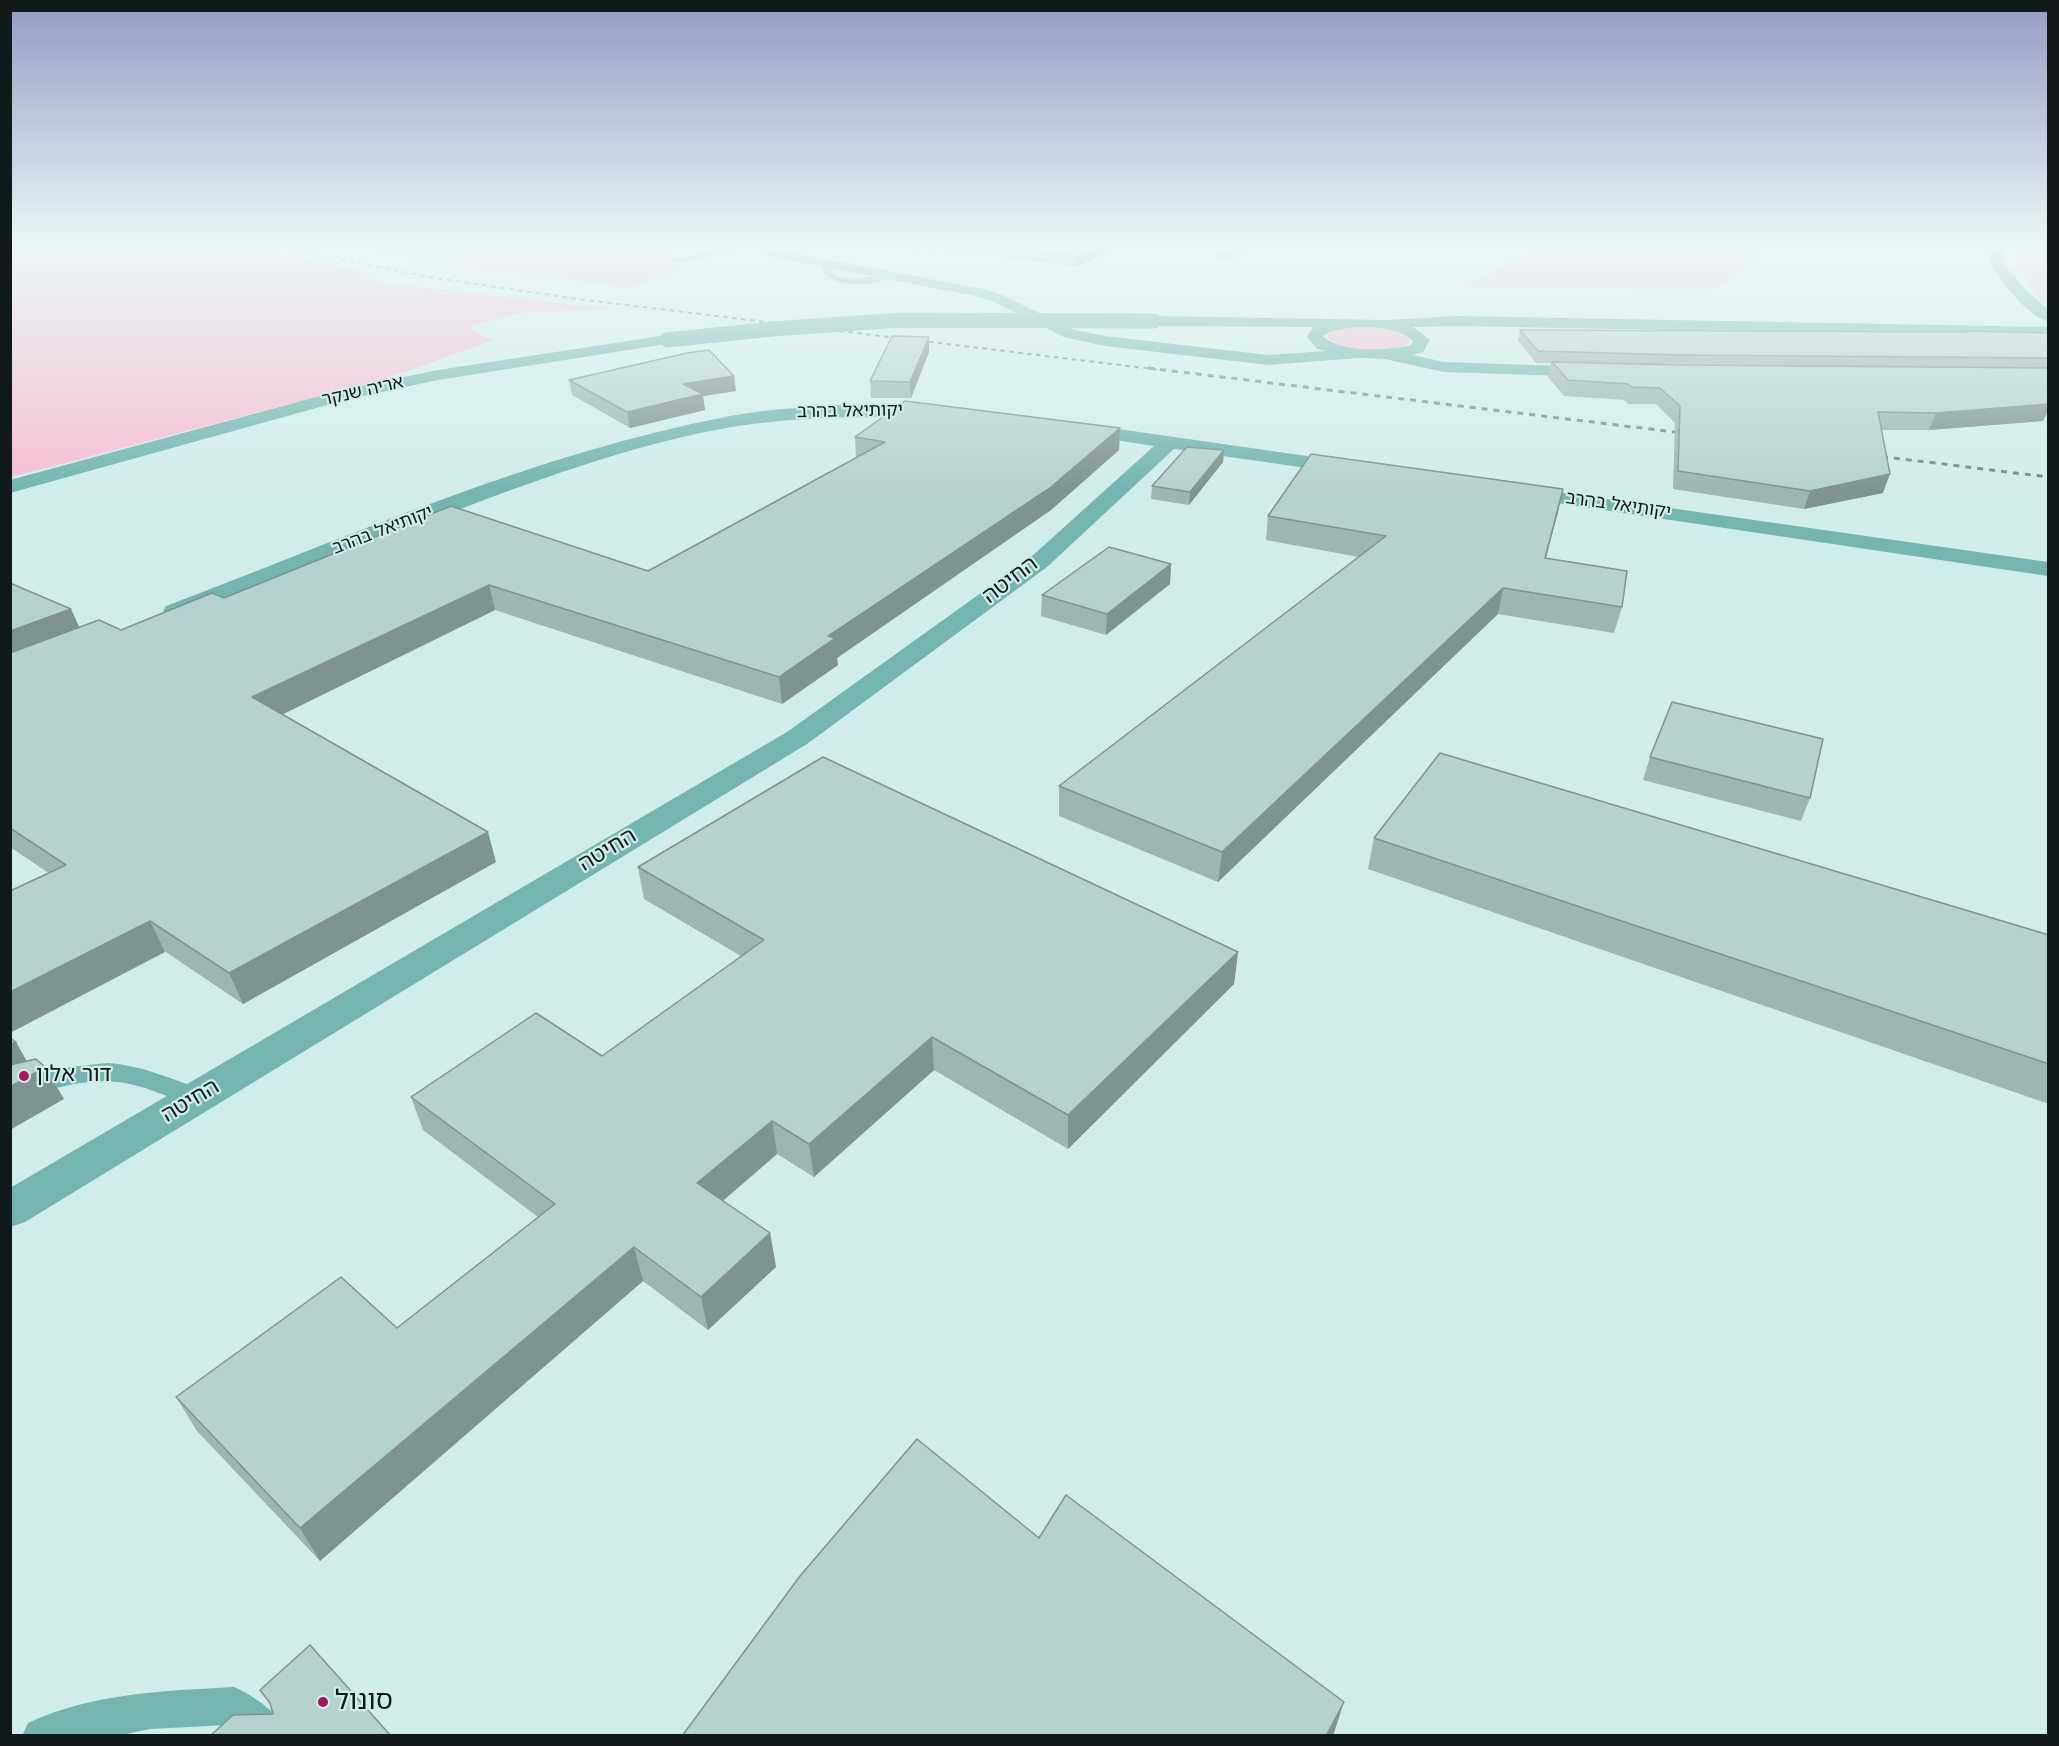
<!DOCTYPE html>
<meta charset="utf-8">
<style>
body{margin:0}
#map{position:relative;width:2059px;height:1746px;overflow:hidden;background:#d1edeb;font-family:Jost,sans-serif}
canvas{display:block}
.frame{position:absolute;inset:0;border:12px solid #101a1a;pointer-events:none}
</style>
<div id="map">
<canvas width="2059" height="1746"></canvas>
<div class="frame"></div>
</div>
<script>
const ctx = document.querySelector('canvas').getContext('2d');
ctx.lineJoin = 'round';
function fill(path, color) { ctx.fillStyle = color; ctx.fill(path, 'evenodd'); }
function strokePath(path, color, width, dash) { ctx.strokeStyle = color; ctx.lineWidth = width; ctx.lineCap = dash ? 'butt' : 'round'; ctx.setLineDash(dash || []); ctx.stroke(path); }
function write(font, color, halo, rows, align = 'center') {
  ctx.font = font + ' Jost,"Noto Sans Hebrew",sans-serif'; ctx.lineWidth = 4.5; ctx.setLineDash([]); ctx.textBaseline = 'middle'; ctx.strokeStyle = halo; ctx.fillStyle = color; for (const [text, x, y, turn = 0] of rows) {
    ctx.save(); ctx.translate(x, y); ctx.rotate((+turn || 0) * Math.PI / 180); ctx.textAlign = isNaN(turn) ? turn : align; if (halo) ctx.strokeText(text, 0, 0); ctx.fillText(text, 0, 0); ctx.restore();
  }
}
fill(new Path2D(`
 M11 246H256L277 254 365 270 373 282 614 309 516 313 469 327 492 341 381 380 11 477Z
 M352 246H625L704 260 630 288 434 262Z
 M1610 246H1757L1753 261 1746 269 1713 289 1467 287C1484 278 1502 264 1521 257 1549 246 1581 253 1610 246Z
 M2022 246H2048V303H2042L2017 266Z
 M1356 326 1394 330 1409 338 1411 342C1398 355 1335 352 1326 336L1334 329Z`), '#f7bed3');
strokePath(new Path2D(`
 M594 246 652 256`), '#869b9a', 1.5, [2, 1.5]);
fill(new Path2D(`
 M739 246 753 247 674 263 670 260Z
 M822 262H828C830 265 830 269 832 271 840 285 876 276 889 273L894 276C879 286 818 292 822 262Z
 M107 1063C142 1065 174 1080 206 1091L210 1098 206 1105 197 1107C175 1100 153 1089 130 1084 91 1075 48 1090 10 1101V1083L70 1067Z
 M234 1687C255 1696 280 1714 289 1736H240L228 1725 150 1729 117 1736H22L28 1723C91 1693 165 1691 234 1687Z`), '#74b5b1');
fill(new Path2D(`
 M1234 246H1252L1228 260H1218L1216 257Z
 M1992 246H2006L2003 263 2025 289 2048 309V321C2026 316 2002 281 1989 263Z
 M1386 349 1444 362 1594 367 1600 368 1603 372 1600 376 1594 377 1444 372 1380 358 1378 354Z
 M866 404 936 407 943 409 945 413 943 417 936 419C868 416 800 416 732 427 629 445 531 482 434 519 350 551 267 584 184 616L175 618 166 616 163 611 166 606C351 536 535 453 730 416 775 408 821 406 866 404Z
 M1076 423 1349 462 1356 464 1359 468 1356 472 1349 474 1174 449 1047 567 807 744 25 1222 10 1227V1188L787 732 1031 557 1154 446 1069 433 1066 429 1069 425Z
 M1516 486 2048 562V576L1509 496 1505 492 1509 488Z`), '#74b5b1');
fill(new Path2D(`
 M763 246H777L776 249 788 252 983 289 1002 295 1075 330 1105 336 1268 355 1326 351 1317 349 1307 337 1313 327 1154 326 1146 321 1154 316 1387 320 1456 316 2048 327V337L1456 326 1413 327 1430 340 1423 352 1396 359 1359 358 1268 365 1105 346 1064 337 992 301 975 296 788 260 766 255 761 249ZM1354 327C1375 327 1397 327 1413 341L1411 345C1389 351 1340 353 1323 336L1332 331Z
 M667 335 675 340 673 343 438 380 345 400 10 493V480L342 390 438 370Z`), '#74b5b1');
strokePath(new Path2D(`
 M270 246 435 278 585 300 1161 370`), '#778a89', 2, [4.5, 4.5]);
strokePath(new Path2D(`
 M1148 368 1691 434
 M1870 455 2048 477`), '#778a89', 3, [6, 6]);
strokePath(new Path2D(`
 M667 340 773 329 899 320 1154 321`), '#74b5b1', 15);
fill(new Path2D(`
 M807 246H1119L1076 267 999 256V251L807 248Z
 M1520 330 1964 332 1965 331 2049 333V366L2048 368H2049V409L2043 421 1929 430H1881L1883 493 1804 509 1673 489 1675 423 1656 404H1628L1624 400 1564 396 1548 377 1551 363H1536L1518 341Z
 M929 337V352L911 398H871L870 381Z
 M569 380 736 391 703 396 705 410 630 428 572 395Z
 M1120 428 1119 450 1051 510 837 658 838 665 782 704 495 610 283 714 496 862 243 1004 10 847V583L80 627 121 630 224 598 648 571 856 458 855 437Z
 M1224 450 1223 462 1189 505 1151 499 1152 486Z
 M1558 512 1546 558 1622 607 1614 633 1498 614 1218 882 1059 816V786L1359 557 1266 540 1268 516Z
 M1171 564 1170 584 1106 635 1041 616 1042 595Z
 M1650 757 1810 798 1801 821 1643 780Z
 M1374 838 2049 935V1104L1368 869Z
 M638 867 1238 952 1234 984 1068 1149 934 1070 814 1177 777 1154 723 1201 770 1233 776 1267 708 1330 643 1281 320 1561 197 1431 176 1397 397 1328 538 1217 423 1130 411 1097 602 1056 741 956 644 899Z`), '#9db5b3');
fill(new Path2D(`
 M1099 246H1119L1076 267V257Z
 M929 337V352L911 398 910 382Z
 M734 376 736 391 703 396 705 410 630 428 627 412 683 384Z
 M2049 404V409L2043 421 1929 430 1936 413Z
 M1120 428 1119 450 1051 510 837 658 838 665 782 704 779 677 828 636Z
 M1224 450 1223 462 1189 505 1190 492Z
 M1890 474 1883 493 1804 509 1810 491Z
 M1563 489 1558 512 1539 583 1545 558Z
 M1171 564 1170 584 1106 635 1107 614Z
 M489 585 495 610 263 724 252 697Z
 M1503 588 1498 614 1218 882 1222 852Z
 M71 609 83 635 10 662V631Z
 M488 832 496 862 243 1004 229 973Z
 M150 921 165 952 10 1033V992Z
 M1238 952 1234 984 1068 1149V1115Z
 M932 1037 934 1070 814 1177 809 1144Z
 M16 1042 34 1074 45 1067 64 1099 10 1130V1044Z
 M772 1121 777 1154 704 1217 697 1183Z
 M770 1233 776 1267 708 1330 701 1297Z
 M634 1247 643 1281 320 1561 300 1528Z
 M1344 1702 1333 1736H1326Z`), '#7f9392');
const building = new Path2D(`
 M1002 246H1099L1076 257Z
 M1520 330 1967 332 1965 331 2049 333V358L1679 355 1538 351Z
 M892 336 929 337 910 382 870 381Z
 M709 350 734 376 683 384 703 394 627 412 569 380 687 353Z
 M1552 362 1680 365 2049 368V404L1936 413 1878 412 1890 474 1810 491 1678 471 1680 406 1660 388 1632 387 1628 384 1568 380Z
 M905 401 1120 428 1051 487 828 636 835 638 779 677 489 585 252 697 488 832 229 973 150 921 10 992V891L66 865 10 828V653L99 620 121 630 212 593 224 598 451 506 648 571 885 442 855 437Z
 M1187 447 1224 450 1190 492 1152 486Z
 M1311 454 1563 489 1545 558 1627 571 1622 607 1503 588 1222 852 1059 786 1386 536 1268 516Z
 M1109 547 1171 564 1107 614 1042 595Z
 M10 583 71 609 10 631Z
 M1672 702 1823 739 1810 798 1650 757Z
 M1440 753 2049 935V1064L1374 838Z
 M823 757 1238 952 1068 1115 932 1037 809 1144 772 1121 697 1183 770 1233 701 1297 634 1247 300 1528 176 1397 341 1277 397 1328 555 1204 411 1097 536 1013 602 1056 764 940 638 867Z
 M10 1038 16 1042 10 1044Z
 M36 1059 45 1067 10 1087V1065Z
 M917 1439 1039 1538 1066 1495 1344 1702 1326 1736H682L800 1576Z
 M310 1645 391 1736H210L233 1715 273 1714 270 1703 260 1690Z`);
fill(building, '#b6d2d0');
strokePath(building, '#7f9392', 1.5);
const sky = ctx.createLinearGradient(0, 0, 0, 491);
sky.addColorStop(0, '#949bc4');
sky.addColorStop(0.5, '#eaf7f6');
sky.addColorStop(1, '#eaf7f600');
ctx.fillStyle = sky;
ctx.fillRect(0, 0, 2059, 491);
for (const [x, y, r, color] of [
 [24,1076,6,"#a11761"],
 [323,1702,6,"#a11761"]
]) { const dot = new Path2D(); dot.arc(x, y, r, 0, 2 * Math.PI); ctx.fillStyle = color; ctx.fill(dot); strokePath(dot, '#d1edeb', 2); }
write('18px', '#101a1a', '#d1edeb', [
 ["אריה שנקר",363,392,-13],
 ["יקותיאל בהרב",850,412,-1],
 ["יקותיאל בהרב",1618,506,8],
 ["יקותיאל בהרב",383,531,-21]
]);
write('22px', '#101a1a', '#d1edeb', [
 ["החיטה",1011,581,-37],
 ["החיטה",608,851,-31],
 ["החיטה",191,1102,-31]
]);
write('22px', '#101a1a', '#d1edeb', [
 ["דור אלון",36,1076]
], 'left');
write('27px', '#101a1a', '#d1edeb', [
 ["סונול",335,1702]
], 'left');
</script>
